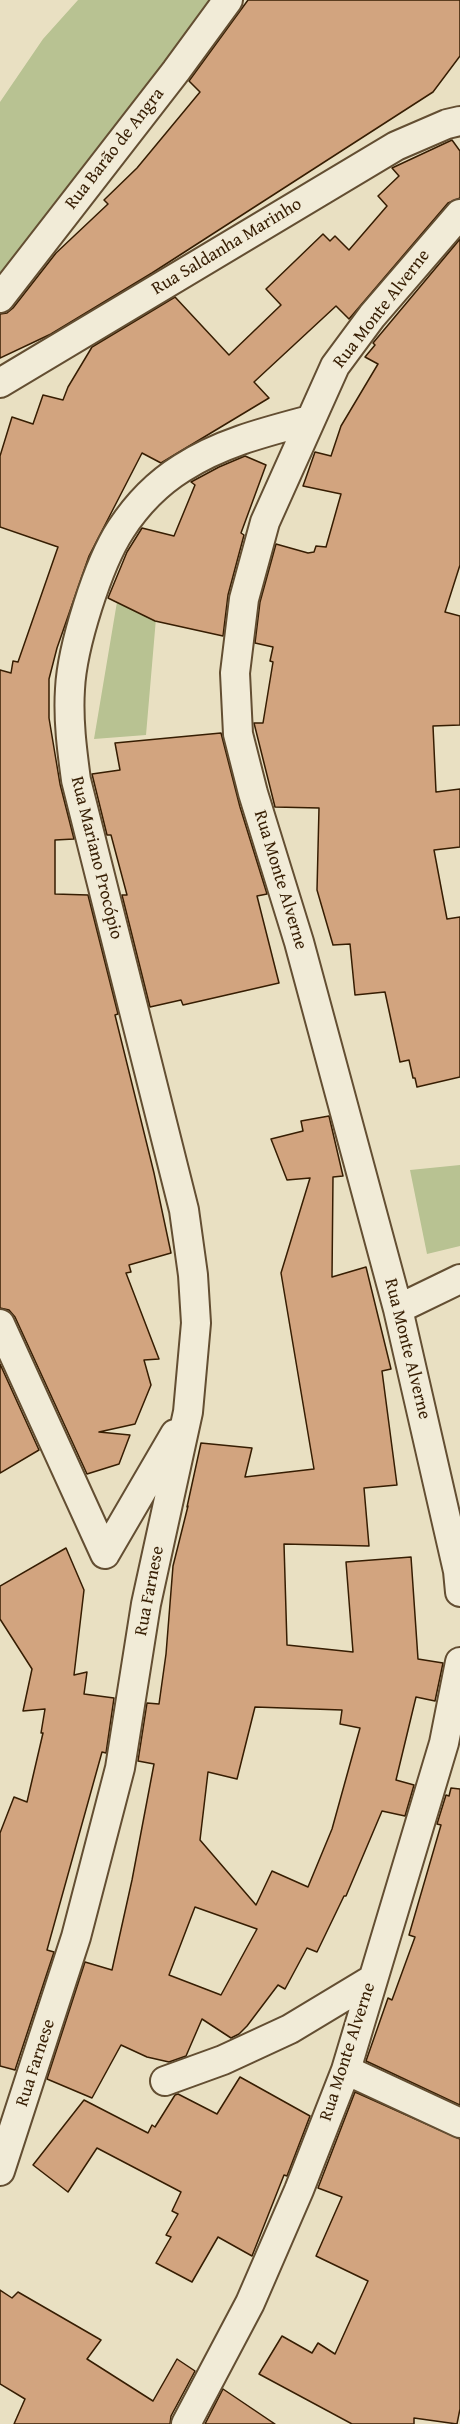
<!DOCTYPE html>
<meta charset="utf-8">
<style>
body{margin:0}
canvas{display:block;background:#e9e0c2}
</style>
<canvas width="460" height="2424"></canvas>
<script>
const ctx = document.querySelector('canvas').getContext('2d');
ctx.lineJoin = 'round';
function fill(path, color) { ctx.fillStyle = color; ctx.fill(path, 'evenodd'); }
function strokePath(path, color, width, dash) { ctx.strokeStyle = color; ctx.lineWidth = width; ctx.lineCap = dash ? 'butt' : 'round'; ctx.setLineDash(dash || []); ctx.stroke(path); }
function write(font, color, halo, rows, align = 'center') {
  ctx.font = font + ' "Gentium Book Plus",serif'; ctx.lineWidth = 5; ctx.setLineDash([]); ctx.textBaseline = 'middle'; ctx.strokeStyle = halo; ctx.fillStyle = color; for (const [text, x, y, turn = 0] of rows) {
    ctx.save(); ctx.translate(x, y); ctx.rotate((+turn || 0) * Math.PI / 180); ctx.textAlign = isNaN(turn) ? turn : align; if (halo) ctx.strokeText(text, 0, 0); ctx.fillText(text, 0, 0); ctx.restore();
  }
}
fill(new Path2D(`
 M78 0H219L0 290V102L43 39Z
 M120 584 158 595 146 735 94 739Z
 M460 1165V1246L427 1254 410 1170Z`), '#b8c292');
const building = new Path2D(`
 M248 0H460V56L433 92 152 273 51 334 0 358V314L7 313 13 308 56 253 108 204 104 200 137 168 200 92 189 81Z
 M452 140 460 151V198L448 203 349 319 336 306 254 382 269 398 161 463 142 453 89 556 57 648 49 679V718L60 784 74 839 55 840V894L88 895 118 1014 115 1015 154 1173 171 1253 129 1265 131 1272 126 1273 159 1359 144 1360 151 1385 135 1424 99 1432 130 1435 119 1464 87 1474 15 1317 9 1310 0 1308V670L11 673 13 661 18 662 58 547 0 527V456L12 417 33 424 43 395 63 400 68 387 92 347 175 297 229 355 281 305 266 289 323 234 330 241 335 236 349 250 387 206 378 196 399 176 392 168Z
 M460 239V565L445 612 460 616V725L433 726 436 792 460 789V847L434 850 447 919 460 917V1077L417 1087 415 1078H413L409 1060 400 1062 385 992 355 995 350 944 333 945 317 890 319 808 275 807 254 723H263L273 662 270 661 273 647 255 643 260 602 276 544 308 553 314 552 316 546 326 547 341 494 303 486 315 452 331 456 341 426 378 364 365 357 375 345 373 343Z
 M245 456 266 465 241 533 244 535 228 595 223 636 155 621 108 598 127 552 142 528 174 536 195 485 191 482 219 467Z
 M221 733 240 807 267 894 257 896 279 983 183 1005 181 1000 150 1007 122 895H127L111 835H107L92 774 120 770 115 743Z
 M329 1116 343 1176 333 1177 332 1277 366 1267 391 1369 382 1371 397 1485 364 1488 369 1546 284 1544 287 1645 353 1652 346 1562 411 1557 418 1659 443 1663 435 1701 416 1697 396 1780 414 1785 405 1816 382 1811 346 1896H344L317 1952 307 1948 285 1989 278 1985 247 2026 239 2034 231 2038 202 2019 186 2056 169 2062 147 2057 121 2045 92 2098 47 2079 85 1962 112 1970 132 1880 154 1764 138 1761 147 1703 159 1704 166 1654 173 1566 188 1506 187 1507 201 1443 252 1448 245 1477 314 1469 281 1273 310 1178 287 1180 271 1139 303 1131 301 1121ZM255 1707 342 1710 340 1724 360 1728 332 1829 308 1887 272 1871 256 1905 200 1840 208 1772 237 1779ZM195 1907 257 1929 221 1995 169 1975Z
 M0 1364 39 1450 0 1473Z
 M66 1548 84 1590 74 1675 87 1672 84 1694 114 1698 106 1753 102 1752 47 1950 54 1952 15 2070 0 2066V1833L14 1797 27 1802 43 1733H41L45 1709 23 1711 32 1669 0 1619V1586Z
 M451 1788 460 1789V2105L366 2061 388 1998 392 2000 415 1937 409 1935 441 1825 437 1824 446 1795 449 1796Z
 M240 2077 310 2116 287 2176 284 2175 252 2256 218 2237 192 2282 156 2263 171 2237 166 2235 178 2214 172 2211 181 2192 97 2148 68 2192 33 2165 84 2100 148 2133 152 2125 155 2127 175 2095 178 2094 217 2114Z
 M355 2092 460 2139V2409L457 2424 414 2418V2424H352L259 2374 282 2336 312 2353 318 2343 335 2354 368 2281 316 2256 342 2197 318 2188Z
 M0 2290 12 2298 18 2292 101 2340 87 2359 153 2401 177 2359 195 2371 171 2416 170 2424H14L25 2399 0 2384Z
 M223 2389 275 2424H205Z`);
fill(building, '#d2a47f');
strokePath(building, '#361d02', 1.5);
const minor = new Path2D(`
 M460 214 372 316 335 366 265 522 244 599 235 673 238 734 253 793 299 942 398 1309 458 1571 460 1592
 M0 298 176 71 228 0
 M0 383 396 146 447 124 460 121
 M398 1309 460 1279
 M0 1324 105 1554
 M105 1554 175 1434
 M346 2070 460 2123
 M165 2081 223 2060 290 2029 373 1979
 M0 2171 76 1937 120 1768 146 1604 188 1412 196 1323 193 1275 184 1210 76 780C72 750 68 720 70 689 72 647 98 564 121 529 136 506 158 483 182 468 221 443 265 432 310 420
 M186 2424 250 2303 299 2190 346 2070 444 1743 460 1662`);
strokePath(minor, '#634e32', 32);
strokePath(minor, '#f1ebd7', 28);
write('18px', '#361d02', '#f1ebd7', [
 ["Rua Barão de Angra",115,149,-52],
 ["Rua Saldanha Marinho",227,247,-31],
 ["Rua Monte Alverne",382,309,-52],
 ["Rua Mariano Procópio",96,858,76],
 ["Rua Monte Alverne",280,880,73],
 ["Rua Monte Alverne",407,1349,76],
 ["Rua Farnese",150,1591,-79],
 ["Rua Monte Alverne",348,2052,-72],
 ["Rua Farnese",36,2063,-72]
]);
</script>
